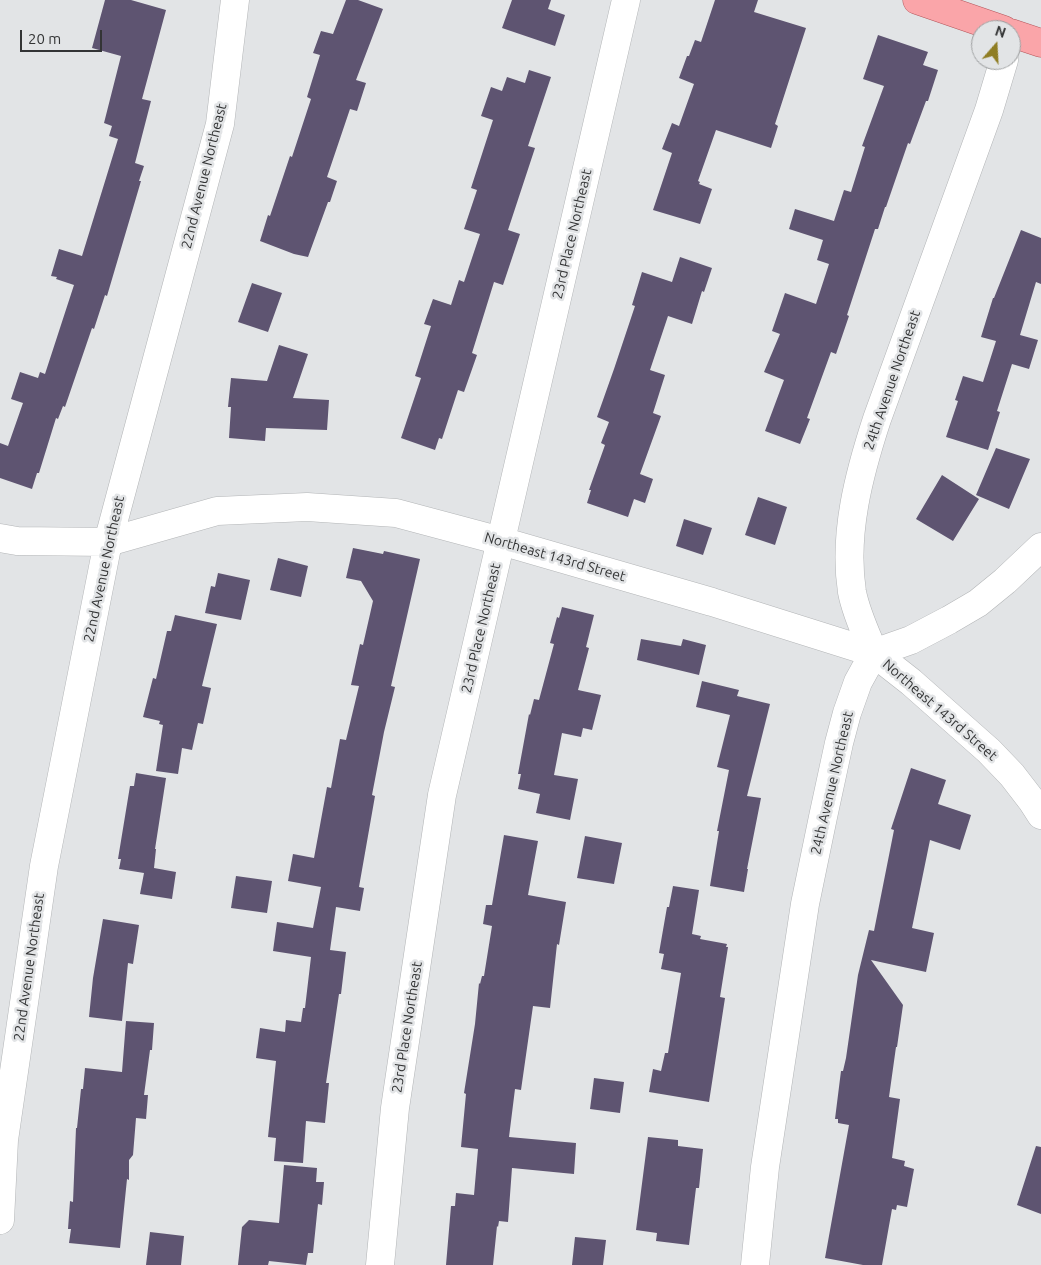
<!DOCTYPE html>
<style>
body{margin:0}
#map{position:relative;width:1041px;height:1265px;overflow:hidden;background:#e2e4e6;font-family:Ubuntu,sans-serif}
canvas{display:block}
.north{position:absolute;left:971px;top:20px;width:50px;height:50px;box-sizing:border-box;background:#e2e4e6;border:1px solid #9c9e9f;border-radius:50%;rotate:19deg;font-size:14px;font-weight:700;line-height:20px;text-align:center;color:#333435}
.north::after{content:'';display:block;margin:auto;width:18px;height:22px;background:#8f7d23;clip-path:polygon(50% 0,100% 100%,50% 72%,0 100%)}
.scale{position:absolute;left:20px;top:30px;width:82px;height:22px;box-sizing:border-box;border:2px solid #333435;border-top:0;padding-left:6px;font-size:15px;line-height:18px;white-space:nowrap;color:#333435;-webkit-text-stroke:4px #e2e4e6;paint-order:stroke}
</style>
<div id="map">
<canvas width="1041" height="1265"></canvas>
<div class="north">N</div>
<div class="scale">20 m</div>
</div>
<script>
const ctx = document.querySelector('canvas').getContext('2d');
ctx.lineJoin = 'round';
function fill(path, color) { ctx.fillStyle = color; ctx.fill(path, 'evenodd'); }
function strokePath(path, color, width, dash) { ctx.strokeStyle = color; ctx.lineWidth = width; ctx.lineCap = dash ? 'butt' : 'round'; ctx.setLineDash(dash || []); ctx.stroke(path); }
function write(font, color, halo, rows, align = 'center') {
  ctx.font = font + ' Ubuntu,sans-serif'; ctx.lineWidth = 5; ctx.setLineDash([]); ctx.textBaseline = 'middle'; ctx.strokeStyle = halo; ctx.fillStyle = color; for (const [text, x, y, turn = 0] of rows) {
    ctx.save(); ctx.translate(x, y); ctx.rotate((+turn || 0) * Math.PI / 180); ctx.textAlign = isNaN(turn) ? turn : align; if (halo) ctx.strokeText(text, 0, 0); ctx.fillText(text, 0, 0); ctx.restore();
  }
}
fill(new Path2D(`
 M105 0H131L166 10 142 99 151 101 135 163 144 166 139 181H141L107 296 105 295 94 329 92 328 65 407 63 406 58 419 56 418 39 473H37L32 489 0 478V443L8 446 23 403 11 399 20 372 38 378 40 372 45 374 74 285 56 279 57 277 51 276 59 249 82 256 118 139 109 136 112 126 104 123 121 56 92 48Z
 M346 0H358L383 9 356 80 366 83 357 111 350 109 327 177 337 181 330 202H328L308 257 294 254 260 241 268 215 270 216 290 156 292 157 311 99 307 97 320 55 313 53 321 31 333 34Z
 M512 0H551L548 9 565 15 555 46 502 28Z
 M715 0H758L754 12 806 28 775 124 778 126 771 148 716 130 698 181 700 182 699 184 712 189 700 224 653 210 672 153 662 149 672 123 679 126 694 84 679 78 687 56H689L695 40 701 42Z
 M878 35 928 52 923 65 938 70 928 101H926L910 144 908 143 886 207H885L878 229H875L847 315 849 316 836 354 831 352 807 418 810 419 800 444 765 431 784 380 764 372 780 334 772 331 785 293 816 304 829 264 817 260 823 240 789 229 795 209 834 221 844 190 851 192 865 147 862 146 884 86 863 79Z
 M529 70 551 77 528 146 535 148 508 230 520 234 503 285 494 282 472 353 477 355 464 392 458 390 442 439 439 438 435 450 401 438 421 378 415 376 431 326 424 324 433 299 451 305 459 280 464 282 480 234 464 229 477 190 471 188 493 120 481 116 491 87 502 91 507 77 525 83Z
 M1021 230 1041 238V284L1036 282 1020 335 1038 340 1029 369 1012 364 997 411 1000 412 988 450 946 437 958 401 955 400 963 376 983 382 996 341 981 337 993 298H994Z
 M680 257 712 268 704 292 702 291 692 324 668 316 650 370 665 375 653 413 661 416 640 474 653 479 645 503 634 499 628 517 587 503 591 490H589L605 445 601 443 609 422 597 417 614 369 635 306 632 305 642 272 672 282Z
 M252 283 282 293 268 332 238 322Z
 M279 345 308 354 293 398 329 400 327 430 266 428 265 441 229 438 231 407H228L231 378 267 381Z
 M996 448 1030 459 1009 509 976 495Z
 M942 475 979 499 953 541 916 519Z
 M758 497 787 507 775 545 745 535Z
 M684 519 712 528 703 555 676 546Z
 M353 548 383 554 384 551 420 559 391 686 395 687 384 732 372 795 375 796 359 887 364 888 360 911 336 907 330 950 346 952 341 994H339L326 1083H329L325 1123 306 1121 303 1163 274 1161 276 1138 268 1137 276 1061 256 1058 260 1028 285 1032 286 1020 301 1022 303 1008H305L311 957 273 951 277 922 313 928 321 887 288 881 293 854 314 858 327 787 331 788 340 739 346 740 359 686 351 685 360 644 363 645 373 601 361 581 346 578Z
 M278 558 308 566 301 597 270 590Z
 M218 573 250 580 241 620 205 613 211 586 215 587Z
 M562 607 594 615 586 647 589 648 578 690 601 695 592 730 583 728 581 737 562 733 554 775 578 779 570 820 536 813 540 794 518 789 521 774H518L529 714 530 715 534 699 539 700 554 644 550 643 557 617 559 618Z
 M175 615 217 624 202 686 211 688 203 724 198 723 192 750 182 748 178 774 156 771 163 725 159 724 160 721 143 717 153 678 156 679 167 631H171Z
 M641 639 681 646 683 639 706 645 699 675 637 660Z
 M702 681 739 690 737 696 770 704 747 796 761 798 747 869H748L744 892 710 886 719 831H717L729 770 717 767 730 715 696 707Z
 M911 768 946 780 938 804 971 815 960 850 930 840 912 928 934 933 926 972 871 960 903 1005 897 1047H896L889 1097 900 1099 892 1158 905 1161 904 1166 914 1169 907 1207 897 1205 896 1210 892 1209 882 1265H863L825 1258 849 1125 838 1123V1119H835L841 1071H843L846 1058 858 975 869 930 874 931 894 830 891 829Z
 M136 773 166 778 155 849H156L154 868 176 872 172 899 140 894 144 873 119 869 121 859H118L130 786H134Z
 M504 835 538 841 528 895 566 902 559 945 557 944 550 1008 533 1006 521 1090 515 1089 509 1137 576 1143 574 1174 512 1168 508 1222 499 1221 498 1227 497 1226 493 1265H446L451 1206H455L456 1193 474 1195 478 1149 461 1147 466 1094 464 1093 475 1024 479 983 480 984 482 976H484L492 926 483 924 486 905H492Z
 M585 836 622 843 614 884 577 878Z
 M236 876 272 881 267 913 231 908Z
 M673 886 699 890 692 934 701 936 700 939 727 944 726 947H728L720 997 725 998 709 1102 649 1092 653 1069 661 1071 665 1053H668L681 973 661 969 664 954 659 953 667 907H669Z
 M103 919 139 925 133 964 128 963 122 1021 89 1017 93 978Z
 M126 1021 154 1023 152 1050H150L144 1095H148L146 1119 136 1118 133 1155 129 1160V1180L127 1179 120 1248 69 1243 71 1229H68L70 1201 73 1202 76 1128H77L81 1089H83L85 1068 122 1072Z
 M594 1078 624 1082 620 1113 590 1109Z
 M648 1137 678 1140V1146L703 1149 699 1188H696L689 1245 656 1241 657 1233 636 1230Z
 M1036 1146 1041 1147V1214L1017 1205Z
 M284 1165 317 1168 316 1182H324L322 1205 318 1204 313 1253H308L306 1265 269 1261 268 1265H238L242 1227 249 1220 279 1223Z
 M150 1232 184 1236 181 1265H146Z
 M575 1237 606 1240 603 1265H572Z`), '#5e5471');
const street = new Path2D(`
 M0 538 17 541 108 542 217 511 307 507 396 513 501 541 712 602 874 653 911 682 989 751 1012 775 1032 801 1041 815
 M874 653 911 640 949 620 978 603 1005 581 1041 547
 M0 1220 4 1140 44 866 108 542 220 124 235 0
 M380 1265 395 1108 442 795 626 0
 M755 1265 765 1167 805 904 823 817 839 743 847 713 858 682 874 653C866 634 856 613 852 592 843 534 859 474 877 419L989 110 1004 60`);
const primary = new Path2D(`
 M917 0 1004 30
 M1011 33 1041 43`);
strokePath(street, '#b3b5b7', 29);
strokePath(primary, '#b2565b', 29);
strokePath(street, '#fff', 28);
strokePath(primary, '#faa5a9', 28);
write('14px', '#333435', '#e2e4e6', [
 ["22nd Avenue Northeast",204,176,-76],
 ["23rd Place Northeast",572,234,-77],
 ["24th Avenue Northeast",892,380,-71],
 ["Northeast 143rd Street",555,557,16],
 ["22nd Avenue Northeast",104,569,-78],
 ["23rd Place Northeast",481,628,-77],
 ["Northeast 143rd Street",940,710,41],
 ["24th Avenue Northeast",832,783,-77],
 ["22nd Avenue Northeast",29,967,-82],
 ["23rd Place Northeast",407,1027,-81]
]);
</script>
